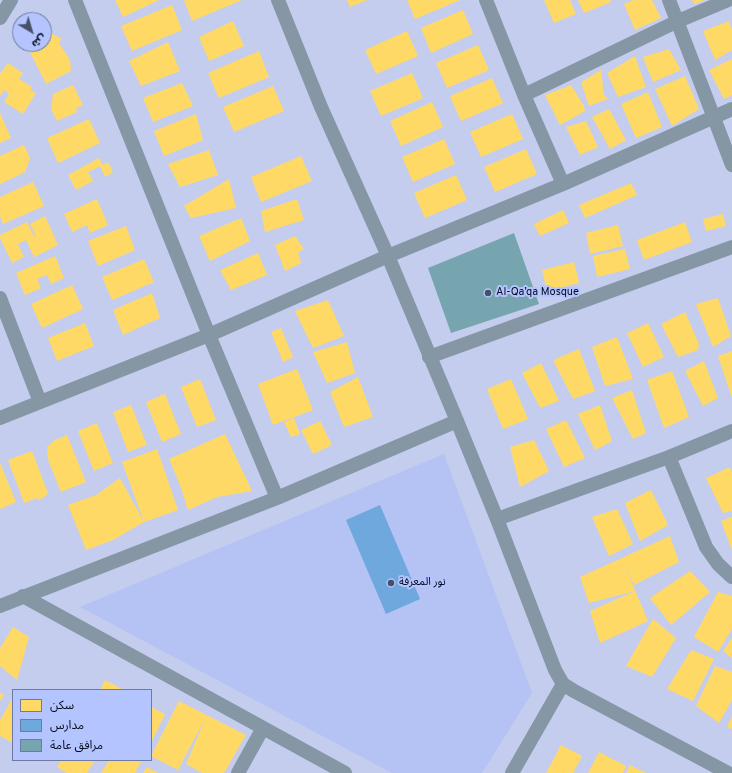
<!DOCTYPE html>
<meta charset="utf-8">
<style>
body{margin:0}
#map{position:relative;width:732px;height:773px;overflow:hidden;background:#c4cded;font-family:Overpass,"Noto Sans Arabic",sans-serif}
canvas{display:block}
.legend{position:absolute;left:12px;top:689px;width:140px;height:72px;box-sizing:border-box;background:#b3c4fe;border:1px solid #6e7aa4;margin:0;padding:5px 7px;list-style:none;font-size:12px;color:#070b1e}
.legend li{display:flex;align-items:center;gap:8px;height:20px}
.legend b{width:20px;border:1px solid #6e7aa4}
.north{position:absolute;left:12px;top:12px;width:40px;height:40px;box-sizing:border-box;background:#b3c4fe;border:1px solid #6e7aa4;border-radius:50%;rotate:142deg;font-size:11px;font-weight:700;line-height:16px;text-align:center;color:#070b1e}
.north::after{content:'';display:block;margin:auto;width:14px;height:18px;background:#494f66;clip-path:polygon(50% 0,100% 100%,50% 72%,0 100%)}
</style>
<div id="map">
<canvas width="732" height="773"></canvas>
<ul class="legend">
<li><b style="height:11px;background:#ffd966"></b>سكن</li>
<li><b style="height:11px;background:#6fa8dc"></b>مدارس</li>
<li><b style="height:11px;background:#76a5af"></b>مرافق عامة</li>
</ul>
<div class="north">ش</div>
</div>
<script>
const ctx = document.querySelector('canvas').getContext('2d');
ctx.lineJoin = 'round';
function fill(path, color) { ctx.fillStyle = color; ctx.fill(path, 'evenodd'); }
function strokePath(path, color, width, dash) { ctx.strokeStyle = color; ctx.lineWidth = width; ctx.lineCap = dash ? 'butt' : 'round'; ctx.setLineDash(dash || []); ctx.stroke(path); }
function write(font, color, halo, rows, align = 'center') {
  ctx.font = font + ' Overpass,"Noto Sans Arabic",sans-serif'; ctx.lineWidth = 4; ctx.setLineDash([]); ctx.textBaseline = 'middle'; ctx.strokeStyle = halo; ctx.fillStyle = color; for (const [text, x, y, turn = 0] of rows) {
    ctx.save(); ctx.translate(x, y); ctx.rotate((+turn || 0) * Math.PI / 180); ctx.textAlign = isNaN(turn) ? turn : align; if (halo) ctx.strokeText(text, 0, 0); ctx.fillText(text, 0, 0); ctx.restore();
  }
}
fill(new Path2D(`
 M444 454 532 693 482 773H392L80 607Z`), '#b4c2f4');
fill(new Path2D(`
 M115 0H159L123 17Z
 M184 0H242L192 21Z
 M347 0H367L350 7Z
 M407 0H460L415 19Z
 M544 0H570L576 14 554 23Z
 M578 0H610L611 2 584 13Z
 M633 0H652L661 18 635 30 624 4Z
 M692 0H705L694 4Z
 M172 5 182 30 132 51 121 26Z
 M463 10 473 34 431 53 421 28Z
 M233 21 244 46 209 61 199 37Z
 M729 21 732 30V50L715 60 703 31Z
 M407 31 418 56 376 74 365 50Z
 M52 34 61 38 59 43 70 60 71 71 46 84 29 50 49 40Z
 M168 42 180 71 141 86 129 61Z
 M478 45 489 70 447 88 436 63Z
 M669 49 681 70 653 82 643 57Z
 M259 51 269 77 219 98 208 73Z
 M635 56 646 87 618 97 607 73Z
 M732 59V95L724 99 709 70Z
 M8 63 23 73 19 79 32 87 30 90 36 93 23 114 4 102 9 94 4 90 0 96V74Z
 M601 70 604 95 608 99 589 106 581 82Z
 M412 73 423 98 381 116 370 91Z
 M685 76 699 109 672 126 655 89Z
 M492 78 503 103 461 121 450 96Z
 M182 83 193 106 153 122 143 98Z
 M73 85 83 105 76 108 77 112 57 121 51 109 53 94Z
 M571 85 584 106 585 111 560 125 545 95Z
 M273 86 284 111 234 132 223 107Z
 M648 92 662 127 636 138 621 104Z
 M432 102 443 127 401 146 390 121Z
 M609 109 626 140 610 149 592 117Z
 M0 113 11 138 0 143Z
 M196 114 203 140 164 156 154 131Z
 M512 114 523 139 481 157 470 132Z
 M89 119 100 143 58 163 47 138Z
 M586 121 598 147 580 155 566 127Z
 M444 139 455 164 413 182 402 157Z
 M24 145 30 158 25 172 0 184V156Z
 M526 149 537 174 495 192 484 167Z
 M209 150 218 175 180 187 168 164Z
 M301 156 312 181 261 202 251 177Z
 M99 158 103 165 108 162 113 172 105 177 100 166 88 172 93 181 76 190 68 175Z
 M456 175 467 200 425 218 414 193Z
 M229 179 236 208 191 218 184 206Z
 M33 182 44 206 3 224 0 216V197Z
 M631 183 637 195 585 218 579 205Z
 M97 199 108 225 90 233 87 225 72 232 64 214Z
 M297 199 304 220 265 232 261 211Z
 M563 210 569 223 540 236 534 224Z
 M723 214 726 226 706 231 703 219Z
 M45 216 58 245 34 257 26 240 18 244 24 257 12 263 0 238V235L27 222 34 236H36L30 224Z
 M241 218 250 241 210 261 199 236Z
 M685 222 692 242 644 260 637 240Z
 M618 225 623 246 590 254 586 233Z
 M126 226 135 250 98 266 88 241Z
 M295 236 304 249 298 252 301 263 285 271 275 245Z
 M625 249 630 269 597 277 593 256Z
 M258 253 267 275 231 290 220 270Z
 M55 256 64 278 51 284 47 275 37 279 41 288 25 295 16 273Z
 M144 259 154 282 112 300 102 277Z
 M574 262 579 283 547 291 542 270Z
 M72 285 83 309 42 328 31 304Z
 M152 293 160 318 123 335 113 310Z
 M718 298 731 336 713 347 696 304Z
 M328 300 344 336 313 348 295 311Z
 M685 312 699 344 698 350 678 357 661 324Z
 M85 323 94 346 57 361 48 338Z
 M648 323 664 357 643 367 627 333Z
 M281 328 293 357 283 362 271 332Z
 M617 337 633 379 605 386 592 347Z
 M347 342 355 373 327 383 313 352Z
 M579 349 595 391 573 399 553 360Z
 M732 351V398L718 356Z
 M704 361 718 398 703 406 685 371Z
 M541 363 559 401 540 408 522 373Z
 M297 369 313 410 273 425 258 384Z
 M672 371 689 417 664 428 647 380Z
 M358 377 373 417 344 427 330 392Z
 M200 379 216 420 197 427 181 387Z
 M511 379 528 419 503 429 487 389Z
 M632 390 646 433 633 439 612 398Z
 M165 394 181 434 162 442 146 402Z
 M131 405 147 445 128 452 113 412Z
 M600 405 612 441 595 450 578 414Z
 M294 418 300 434 291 437 284 422Z
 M566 420 585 458 564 467 546 429Z
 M320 421 332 445 313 454 301 430Z
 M97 423 113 463 94 471 78 431Z
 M225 434 252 491 217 497 188 510 180 485 169 459Z
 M67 435 86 482 61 492 48 460 47 447 55 440Z
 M534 440 549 471 520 487 510 447Z
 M157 449 178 510 144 522 122 462Z
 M32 451 48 493 43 498 39 500 37 498 24 503 8 460Z
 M0 463 16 502 0 509Z
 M730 467 732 473V511L723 513 706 478Z
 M120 478 144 522 113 540 86 550 68 505 96 495Z
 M651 490 668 525 640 541 625 503Z
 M617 509 633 544 609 556 592 517Z
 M732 517V550L721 521Z
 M670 536 679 562 634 585 624 564 648 621 600 643 590 611 635 591 589 603 580 577Z
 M690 571 710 592 671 625 650 598Z
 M718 592 732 596V629L718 652 694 637Z
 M653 619 676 638 652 677 626 666Z
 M13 627 29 637 17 680 0 666V648Z
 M732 638V658L723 651Z
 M691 650 714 659 693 701 667 689Z
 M715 666 732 672V700L719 723 696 706Z
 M105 680 124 690H100Z
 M0 693 4 695 0 701Z
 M13 697V743L0 736V720Z
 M179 701 246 735 224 773H202L186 764 205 719 178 770 151 756Z
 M151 707 165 714 151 743Z
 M732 716V729L727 727Z
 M561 745 582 756 573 773H546Z
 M599 752 626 766 623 773H588Z
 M61 760H95L87 773H67L57 767Z
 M109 760H142L135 773H101Z
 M630 765 646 773H626Z
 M147 767 158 773H143Z`), '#ffd966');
fill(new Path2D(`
 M380 505 420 599 386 614 346 520Z`), '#6fa8dc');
fill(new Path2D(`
 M514 233 539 304 451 333 428 268Z`), '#76a5af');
strokePath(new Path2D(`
 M75 0 209 335 277 498
 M278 0 321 107 388 256 457 421 497 519 555 670 563 684 574 691 728 773
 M486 0 524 95 563 184
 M669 0 732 165
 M0 18 11 0
 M524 95 678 21 728 0
 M0 298 40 402
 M429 357 732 247
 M0 418 209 335 388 256 563 184 732 109
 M669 457 706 547 718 564 732 577
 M497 519 669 457 732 431
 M23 596 345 773
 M0 606 277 498 457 421
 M238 773 263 728
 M512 773 563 684`), '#8596a5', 14);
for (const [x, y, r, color] of [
 [488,293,4,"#494f66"],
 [391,583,4,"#494f66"]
]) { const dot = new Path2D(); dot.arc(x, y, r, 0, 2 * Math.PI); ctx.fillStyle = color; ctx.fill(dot); strokePath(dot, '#b3c4fe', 1.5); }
write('11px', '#070b1e', '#b3c4fe', [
 ["Al-Qa’qa Mosque",496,293],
 ["نور المعرفة",399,583]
], 'left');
</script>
